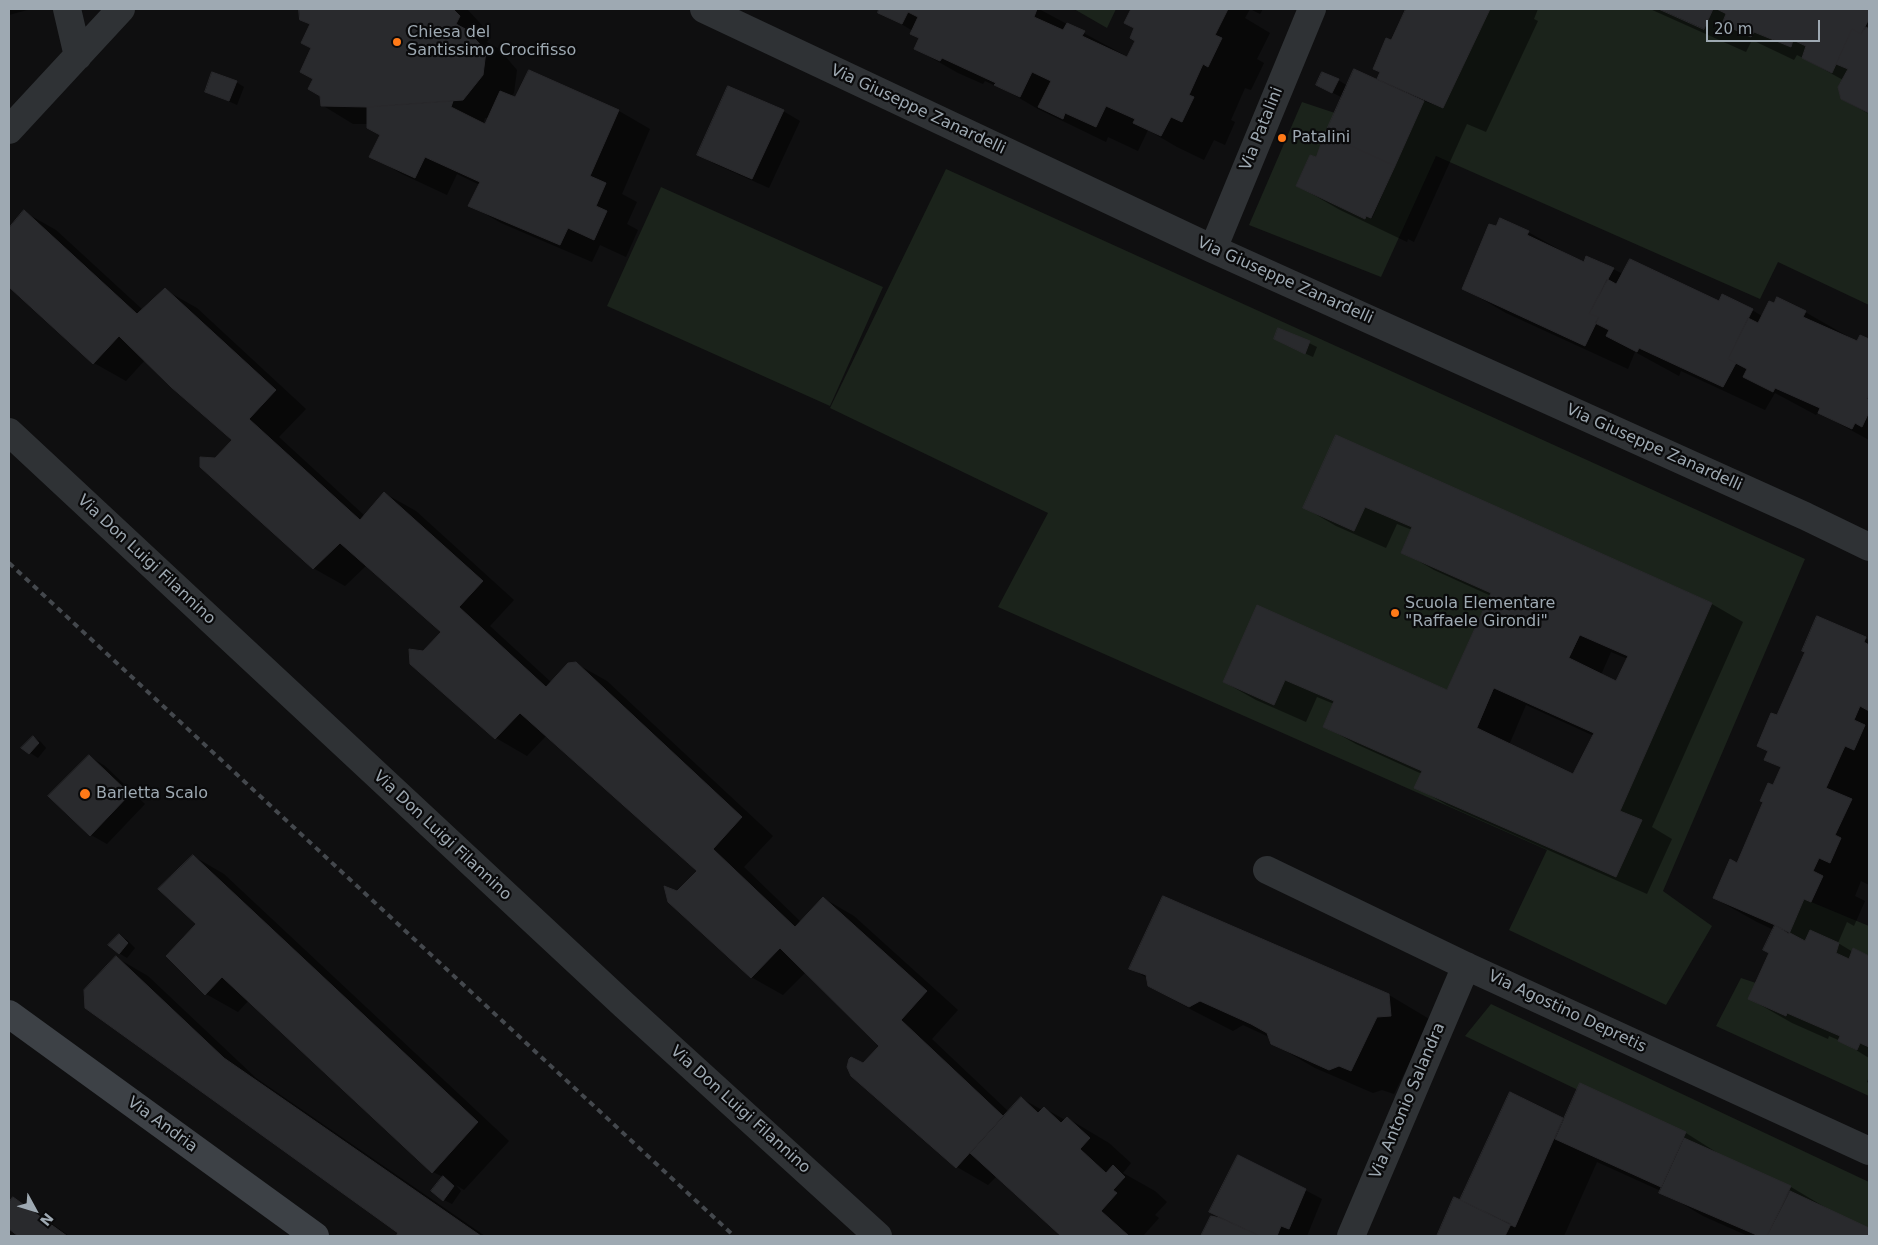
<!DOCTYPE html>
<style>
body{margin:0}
#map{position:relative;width:1878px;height:1245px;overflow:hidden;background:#0f0f10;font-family:"DejaVu Sans",sans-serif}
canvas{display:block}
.frame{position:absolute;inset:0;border:10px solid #9ea9b2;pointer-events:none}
.north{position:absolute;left:10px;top:1185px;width:50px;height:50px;-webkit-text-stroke:4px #0a0a0b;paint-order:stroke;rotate:129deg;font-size:14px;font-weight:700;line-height:20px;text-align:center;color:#9ea9b2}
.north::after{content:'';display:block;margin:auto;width:18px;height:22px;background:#9ea9b2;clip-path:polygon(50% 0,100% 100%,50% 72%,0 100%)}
.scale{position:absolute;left:1706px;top:20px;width:114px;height:22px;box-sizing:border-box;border:2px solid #9ea9b2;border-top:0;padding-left:6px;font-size:15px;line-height:18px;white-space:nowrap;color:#9ea9b2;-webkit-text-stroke:4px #0a0a0b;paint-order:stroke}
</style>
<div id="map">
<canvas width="1878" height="1245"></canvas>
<div class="frame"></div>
<div class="north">N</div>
<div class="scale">20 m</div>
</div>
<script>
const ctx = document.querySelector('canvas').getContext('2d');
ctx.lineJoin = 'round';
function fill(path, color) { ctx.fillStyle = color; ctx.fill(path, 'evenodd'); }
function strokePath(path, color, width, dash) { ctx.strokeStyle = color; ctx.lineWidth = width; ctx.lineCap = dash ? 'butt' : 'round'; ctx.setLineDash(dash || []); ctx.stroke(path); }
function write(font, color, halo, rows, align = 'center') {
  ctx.font = font + ' "DejaVu Sans",sans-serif'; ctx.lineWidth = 4.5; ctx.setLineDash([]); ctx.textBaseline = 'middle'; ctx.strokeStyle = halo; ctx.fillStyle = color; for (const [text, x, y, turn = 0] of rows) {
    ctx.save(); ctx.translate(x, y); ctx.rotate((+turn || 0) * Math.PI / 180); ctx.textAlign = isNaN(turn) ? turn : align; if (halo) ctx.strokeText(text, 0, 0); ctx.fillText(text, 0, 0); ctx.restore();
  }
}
fill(new Path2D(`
 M1074 9H1116L1107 28Z
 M1490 9H1659L1704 29 1713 9H1717L1726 14 1722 24 1751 37 1754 32 1791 47 1793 40 1806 46 1802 58 1832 73 1836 64 1848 69 1838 87 1841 99 1869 113V305L1778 262 1760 299 1436 156 1381 277 1249 225 1302 102 1335 113 1316 157 1310 155 1296 186 1365 219 1366 216 1372 218 1424 101 1443 108Z
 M946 169 1805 559 1663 891 1712 926 1666 1005 1509 930 1547 850 998 607 1048 513 830 408ZM1336 436 1712 603 1620 811 1641 820 1616 877 1415 788 1422 771 1323 727 1334 701 1285 680 1274 705 1223 682 1257 606 1447 690 1491 593 1401 553 1412 527 1365 507 1354 531 1304 508Z
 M661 187 883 287 830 406 607 306Z
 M1804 899 1869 926V956L1853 948 1849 959 1836 953 1839 943 1810 930 1805 941 1789 934Z
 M1741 978 1756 983 1749 999 1785 1016 1787 1013 1840 1036 1838 1041 1856 1049 1860 1043 1869 1047V1077L1867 1082 1869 1083V1096L1716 1026Z
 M1491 1004 1869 1182V1229L1465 1036Z`), '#1b231b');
fill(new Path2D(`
 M9 9H31L9 15Z
 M300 9H467L491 35 487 42 499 49 517 70 514 93 511 97 516 99 529 71 619 111 650 129 622 194 637 202 627 224 638 230 626 257 600 245 592 262 501 223 470 205 480 185 457 174 447 195 402 174 371 156 381 135 369 124H353L322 105 312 49 311 25 301 19ZM485 118H489L486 125 483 124Z
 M876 9H1039L1128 57 1136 40V29L1126 23 1133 9H1263L1260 14 1250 9 1245 18 1270 33 1257 59 1264 63 1251 90 1245 88 1231 120 1235 122 1225 145 1214 140 1204 160 1177 147 1148 130 1138 151 1108 137 1106 142 1038 109 1009 92 985 81 983 84 958 73 916 49 921 38 913 31Z
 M1407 9H1538L1534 19 1538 21 1486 132 1467 124 1414 242 1408 239 1407 242 1340 210 1298 186 1316 159 1343 98 1325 89 1338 80 1348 86 1378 81 1391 42Z
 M1650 9H1869V114L1842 99 1843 80 1805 59 1797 55 1794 60 1752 40 1746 52Z
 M236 82 244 87 237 105 206 91Z
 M783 111 800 121 769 188 715 164 699 155Z
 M24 212 56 230 143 310 165 290 197 308 306 409 279 437 365 516 384 493 416 511 514 600 490 626 552 683 575 663 607 681 773 836 744 867 801 922 823 898 854 916 958 1010 932 1039 1009 1112 1021 1098 1042 1110 1044 1108 1065 1120 1067 1118 1109 1143 1131 1163 1123 1173 1155 1191 1167 1202 1155 1215 1159 1218 1143 1236H1063L997 1176 988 1185 957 1167 863 1065 881 1046 806 972 783 995 751 977 677 892 698 870 547 735 527 756 496 738 443 632 367 565 345 586 313 568 215 460 234 440 145 360 126 381 94 363 9 285V230Z
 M1528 232 1585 264 1613 269 1623 274 1720 302 1752 310 1762 316 1805 312 1847 336V338L1858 343 1860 336 1869 340V440L1818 412 1816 415 1775 393 1765 410 1681 371 1679 376 1635 352 1628 369 1506 313 1463 288Z
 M1309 343 1317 347 1313 357 1284 344Z
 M1336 437 1712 604 1743 622 1652 827 1672 839 1647 894 1447 805 1416 787 1422 774 1356 744 1324 726 1334 704 1317 697 1306 722 1256 700 1224 682 1257 607 1448 691 1491 596 1434 570 1403 552 1412 530 1397 524 1386 548 1336 526 1305 508ZM1611 652 1628 659 1616 682 1601 675ZM1526 705 1594 736 1573 776 1509 745Z
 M1818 617 1869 640V885L1861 881 1855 896 1865 901 1854 926 1847 922 1838 943 1853 952 1854 950 1869 957V1058L1843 1042 1829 1036 1828 1039 1792 1023 1750 999 1770 953 1774 930 1757 922 1714 898 1737 864 1782 768 1766 759 1778 717 1806 652Z
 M33 737 41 742 46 748 38 758 23 748Z
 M89 756 105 766 145 804 107 844 91 835Z
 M193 856 224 874 509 1141 464 1190 456 1185 461 1191 452 1204 444 1200 443 1177 433 1172 249 1000 238 1012 206 994 168 956 198 924Z
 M119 936 127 940 135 948 127 958 119 953Z
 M117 958 148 976 256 1078 485 1236H397L400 1233Z
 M1130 968 1389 995 1431 1020 1394 1094 1382 1090 1373 1093 1315 1068 1272 1043 1271 1038 1243 1025 1233 1031 1192 1010 1149 986 1147 978Z
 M1580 1084 1686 1133 1727 1159 1791 1187 1833 1212 1869 1229V1236H1748L1703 1216 1661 1191 1597 1162 1564 1236H1438L1455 1199 1461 1202 1510 1094 1564 1120Z
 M1305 1190 1322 1199 1307 1236 1298 1235 1297 1236H1203L1212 1217 1225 1219 1211 1212Z
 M13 1198 30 1208 69 1236H20L9 1228V1204Z`), '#0007');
const building = new Path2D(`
 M299 9H453L460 16 456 24 467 30 486 51 483 75 463 100 367 107 321 106 320 96 308 89 313 79 300 72 311 48 301 43 310 24 300 20Z
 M879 9H1037L1034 17 1063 30 1067 23 1085 31 1082 36 1127 57 1135 41 1130 38 1134 28 1124 23 1131 9H1228L1215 35 1222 38 1208 67 1203 64 1189 95 1194 97 1182 122 1171 117 1161 136 1133 123 1135 119 1106 106 1096 127 1065 113 1063 119 1038 107 1051 81 1032 72 1020 97 994 85 996 83 942 58 940 61 914 49 919 38 910 34 918 17 908 12 902 24 878 13Z
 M1406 9H1490L1443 108 1377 79 1380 72 1373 69 1386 38 1391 40Z
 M1659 9H1713L1704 29Z
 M1717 9H1869V19L1861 34 1852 29 1832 73 1802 58 1806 46 1793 40 1791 47 1754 32 1751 37 1722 24 1726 14Z
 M1866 27 1869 29V113L1841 99 1838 87 1848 69 1836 64 1852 29 1861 34Z
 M1354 69 1424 101 1395 166 1325 134Z
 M529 70 619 110 590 176 606 183 596 206 607 211 594 240 568 228 560 245 468 206 480 182 425 157 415 178 369 157 380 135 367 128V107L453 101 451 107 485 124 500 91 515 97Z
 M212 72 237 81 229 101 205 92Z
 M1322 72 1339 79 1332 93 1316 85Z
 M728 86 784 110 752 179 697 155Z
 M1325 134 1395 166 1371 218 1366 216 1365 219 1296 186 1310 155 1316 157Z
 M24 210 137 314 165 288 276 390 249 419 360 520 384 492 483 581 459 607 546 687 568 663 576 662 742 817 713 849 795 927 823 897 927 991 901 1020 1003 1116 956 1168 851 1076 847 1067 849 1059 851 1057 863 1063 879 1046 780 948 751 978 668 902 664 886 677 891 697 871 520 713 495 739 410 664 409 649 423 651 441 632 340 543 313 569 200 467V457L215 458 232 440 171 387 119 336 93 364 9 287V228Z
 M1500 218 1529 231 1527 235 1584 262 1586 256 1614 268 1589 314 1599 317 1585 346 1462 289 1489 224 1496 226Z
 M1630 259 1719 301 1722 294 1753 309 1728 359 1736 363 1723 387 1639 348 1637 352 1606 336 1609 330 1595 323 1599 317 1589 314 1607 279 1616 284Z
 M1777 297 1806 311 1803 317 1857 341 1860 335 1869 339V394L1867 399 1869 401V412L1862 427 1855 423 1852 429 1818 413 1820 408 1775 388 1773 392 1743 377 1747 369 1728 359 1748 318 1758 323 1769 301 1774 303Z
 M1278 328 1310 341 1305 354 1274 339Z
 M1336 435 1712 603 1620 811 1642 820 1616 877 1414 788 1422 771 1323 727 1334 701 1285 680 1274 705 1223 682 1257 605 1447 690 1491 593 1401 553 1412 527 1365 507 1354 531 1303 508ZM1580 635 1628 656 1616 681 1569 658ZM1494 688 1594 733 1573 774 1477 728Z
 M1817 616 1866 637 1864 642 1869 645V711L1860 706 1854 720 1865 725 1854 750 1845 746 1826 788 1852 799 1835 835 1841 838 1830 863 1819 858 1813 871 1823 876 1811 902 1804 899 1789 934 1775 925 1713 898 1730 859 1737 863 1763 802 1760 801 1768 783 1773 785 1781 767 1764 760 1768 751 1757 746 1771 713 1777 715 1805 652 1802 651Z
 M33 736 39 743 29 754 21 748Z
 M89 755 130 794 90 836 48 796Z
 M193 855 478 1122 432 1173 222 977 205 995 166 956 196 924 158 889Z
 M1163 896 1389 994 1391 1016 1377 1017 1351 1071 1339 1066 1329 1070 1271 1044 1267 1033 1251 1024 1200 1001 1189 1007 1148 986 1146 975 1129 969Z
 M1775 925 1805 941 1810 930 1839 943 1836 953 1849 959 1853 948 1869 956V1047L1860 1043 1857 1050 1838 1041 1840 1036 1787 1013 1786 1016 1748 999 1769 953 1763 950Z
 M119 934 128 943 119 954 108 945Z
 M116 956 224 1058 481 1236H396L398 1233 85 1008 84 990Z
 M1580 1083 1686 1132 1661 1187 1555 1139Z
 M1510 1092 1563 1118 1515 1227 1460 1200Z
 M1021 1097 1038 1113 1044 1107 1061 1123 1067 1117 1090 1138 1080 1149 1106 1173 1113 1165 1125 1177 1113 1190 1117 1193 1101 1211 1129 1236H1061L970 1153Z
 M1684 1138 1791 1186 1767 1236H1759L1659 1193Z
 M1238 1155 1306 1189 1289 1229 1281 1226 1277 1236H1260L1209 1212Z
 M443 1176 454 1186 443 1201 431 1191Z
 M1790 1191 1869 1228V1236H1767Z
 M13 1197 67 1236H18L9 1229V1202Z
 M1454 1197 1511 1224 1505 1236H1437Z
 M1211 1216 1220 1218 1260 1236H1201Z`);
fill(building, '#292a2d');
strokePath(building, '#29292c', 1);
strokePath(new Path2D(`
 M67 9 78 56
 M704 9 1213 249 1805 516 1869 547
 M9 130 121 9
 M1213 249 1312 9
 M9 432 624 1005 878 1236
 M1267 870 1466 966 1869 1151
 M1351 1236 1466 966`), '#2f3235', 28);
strokePath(new Path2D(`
 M9 1014 315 1236`), '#3d4146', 28);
strokePath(new Path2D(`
 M9 563 734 1236`), '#44484d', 4, [6, 5]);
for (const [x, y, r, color] of [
 [397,42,5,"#ff7a18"],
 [1282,138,5,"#ff7a18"],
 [1395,613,5,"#ff7a18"],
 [85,794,6,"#ff7a18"]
]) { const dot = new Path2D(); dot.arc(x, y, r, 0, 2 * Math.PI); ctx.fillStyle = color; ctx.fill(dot); strokePath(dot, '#0a0a0b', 2); }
write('16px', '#9ea9b2', '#0a0a0b', [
 ["Chiesa del",407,33],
 ["Santissimo Crocifisso",407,51],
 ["Patalini",1292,138],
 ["Scuola Elementare",1405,604],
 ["\"Raffaele Girondi\"",1405,622],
 ["Barletta Scalo",96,794]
], 'left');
write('16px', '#9ea9b2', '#0a0a0b', [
 ["Via Giuseppe Zanardelli",918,110,25],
 ["Via Patalini",1262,129,-68],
 ["Via Giuseppe Zanardelli",1285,281,24],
 ["Via Giuseppe Zanardelli",1654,448,24],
 ["Via Don Luigi Filannino",146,560,43],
 ["Via Don Luigi Filannino",442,836,43],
 ["Via Agostino Depretis",1567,1012,25],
 ["Via Antonio Salandra",1408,1101,-67],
 ["Via Don Luigi Filannino",740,1110,42],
 ["Via Andria",162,1125,36]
]);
</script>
